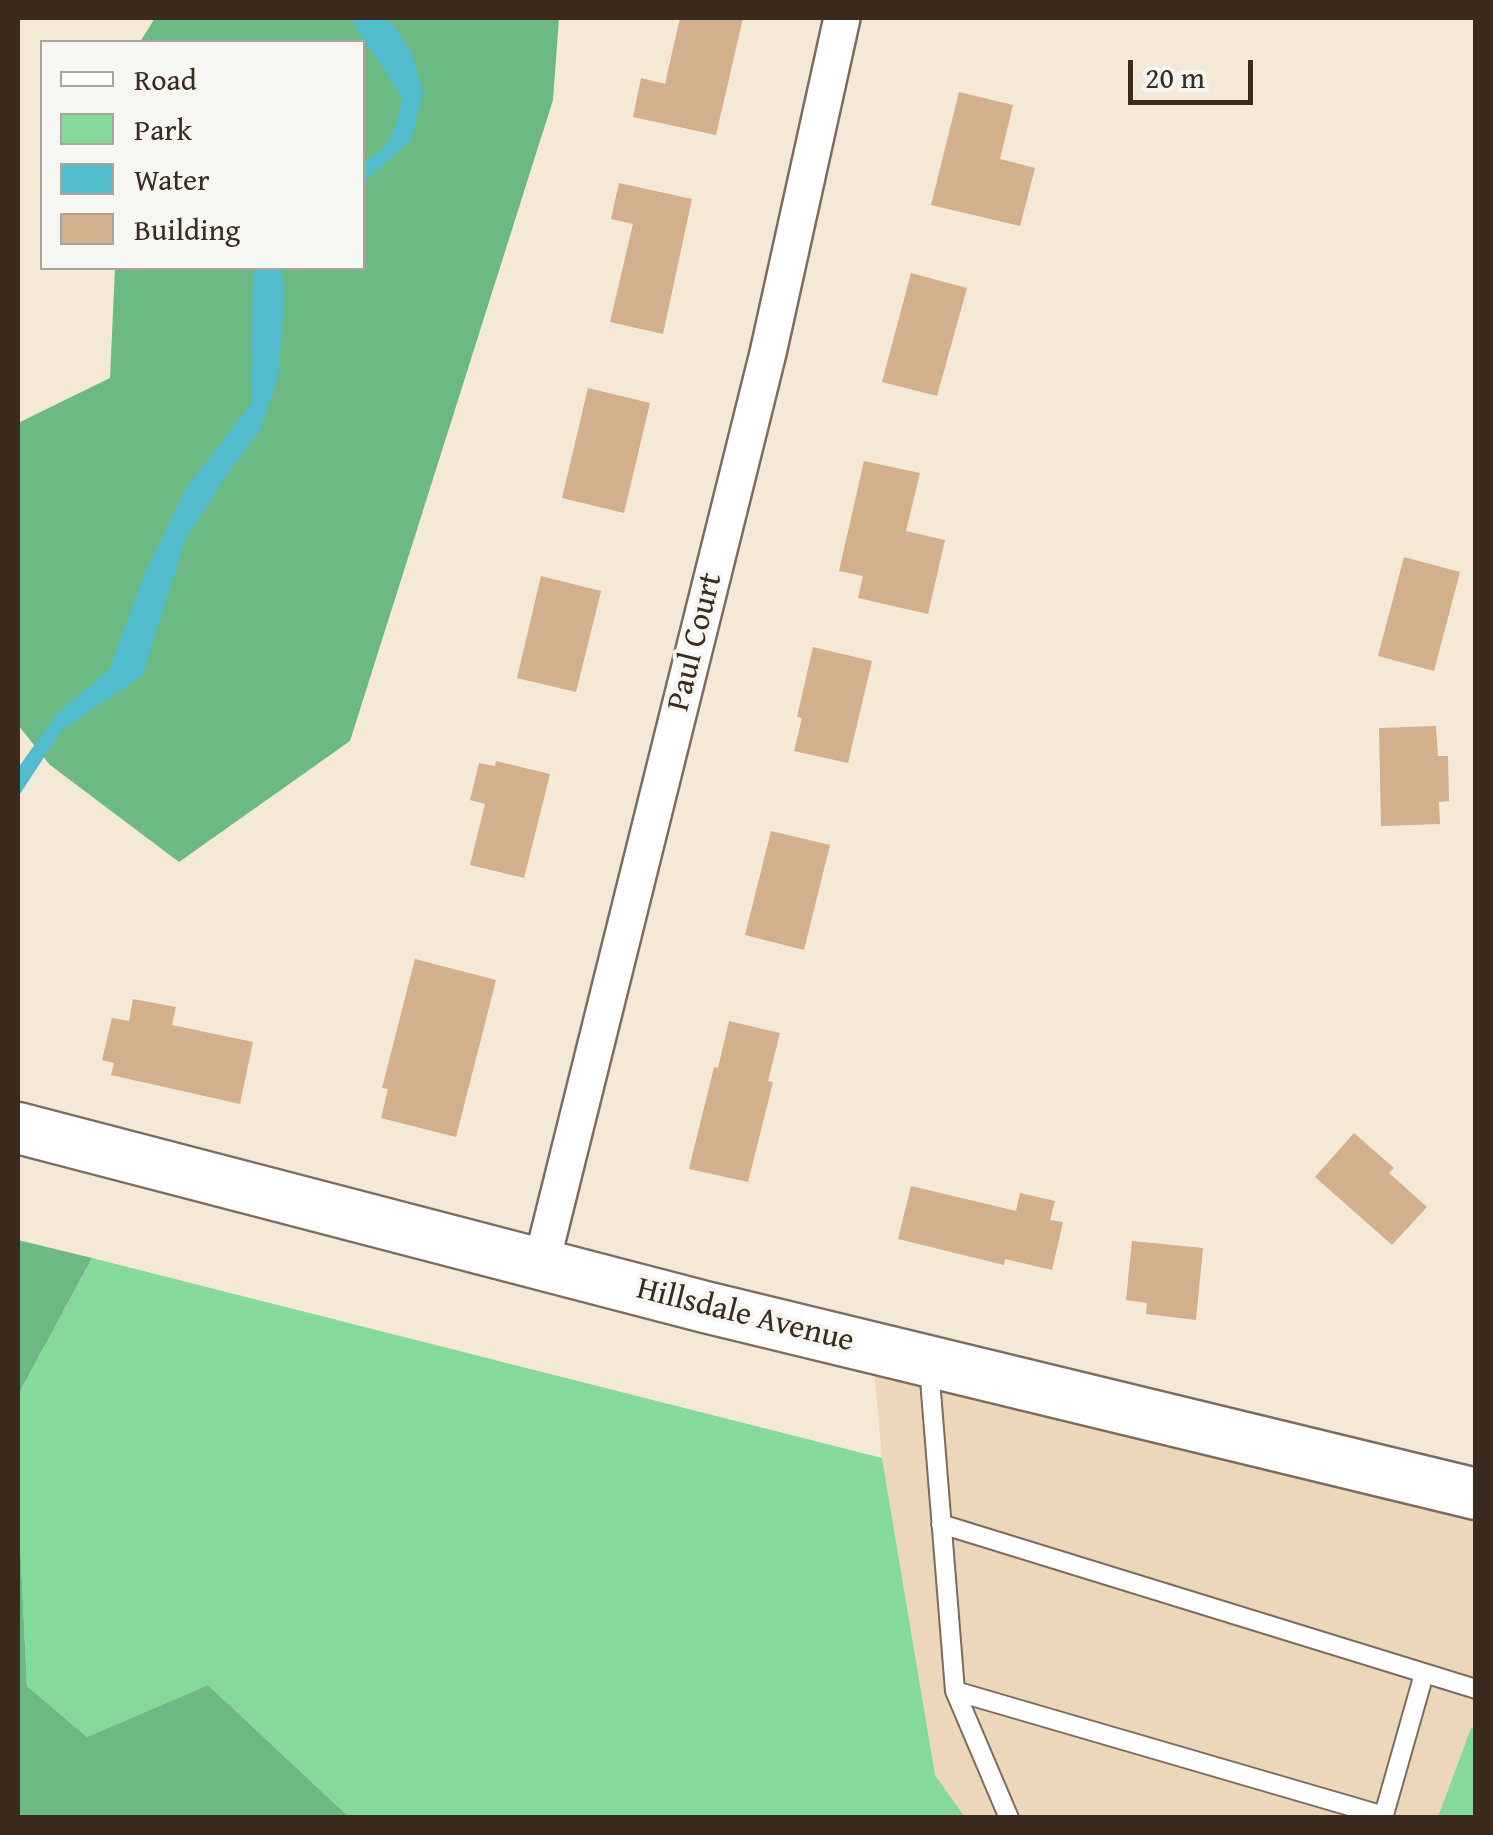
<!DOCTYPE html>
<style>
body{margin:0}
#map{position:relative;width:1493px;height:1835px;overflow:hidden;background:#f4e8d7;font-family:"Gentium Book Plus",serif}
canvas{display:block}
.frame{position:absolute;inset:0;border:20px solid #3b2a1e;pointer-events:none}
.legend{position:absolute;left:40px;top:40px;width:325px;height:230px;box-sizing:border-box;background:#f6f6f2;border:2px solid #aba49d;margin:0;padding:12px 18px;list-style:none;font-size:30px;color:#3b2a1e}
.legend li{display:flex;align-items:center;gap:20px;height:50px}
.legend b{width:50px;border:2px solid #aba49d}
.scale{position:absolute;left:1128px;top:60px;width:125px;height:45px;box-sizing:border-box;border:5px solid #3b2a1e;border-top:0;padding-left:12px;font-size:30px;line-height:35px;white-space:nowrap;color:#3b2a1e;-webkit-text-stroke:8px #f6f6f2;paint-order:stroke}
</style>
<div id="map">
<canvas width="1493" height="1835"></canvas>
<div class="frame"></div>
<ul class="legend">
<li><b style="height:12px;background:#fff"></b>Road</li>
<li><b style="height:28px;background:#85d99b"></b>Park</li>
<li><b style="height:28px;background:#51bdcc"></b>Water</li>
<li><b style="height:28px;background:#d3af8b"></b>Building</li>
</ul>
<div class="scale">20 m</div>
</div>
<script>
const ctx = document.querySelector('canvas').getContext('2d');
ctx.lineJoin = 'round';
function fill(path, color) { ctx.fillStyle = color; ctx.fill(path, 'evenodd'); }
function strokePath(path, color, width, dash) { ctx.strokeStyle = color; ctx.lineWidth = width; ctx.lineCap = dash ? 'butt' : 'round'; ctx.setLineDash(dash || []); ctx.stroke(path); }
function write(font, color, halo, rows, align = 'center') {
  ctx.font = font + ' "Gentium Book Plus",serif'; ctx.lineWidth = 8; ctx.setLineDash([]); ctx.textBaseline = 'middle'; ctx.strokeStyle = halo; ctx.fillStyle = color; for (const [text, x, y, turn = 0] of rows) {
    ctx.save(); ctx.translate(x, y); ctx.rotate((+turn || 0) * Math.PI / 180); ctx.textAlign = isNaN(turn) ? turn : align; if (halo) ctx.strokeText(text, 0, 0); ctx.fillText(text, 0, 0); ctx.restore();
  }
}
fill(new Path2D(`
 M872 1347 1475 1494V1817H965L935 1775 882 1458Z`), '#edd7bb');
fill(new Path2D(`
 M92 1258 882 1458 935 1775 965 1817H349L208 1685 87 1737 27 1686 18 1501V1395Z
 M1471 1728 1476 1730 1475 1817H1438Z`), '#85d99b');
fill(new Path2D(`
 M155 18H559L553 100 350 741 179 862 50 765 18 725V423L110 378 115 268H362V42H140Z
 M18 1240 92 1258 18 1395Z
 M18 1501 27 1686 87 1737 208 1685 349 1817H18Z`), '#6cb983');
fill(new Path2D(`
 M350 18H388L412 53 423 92 411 140 363 183V161C390 152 398 123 402 98Z
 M253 268H281L285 293 278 376 260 431 230 470 185 540 143 675 62 730 18 797V768L55 716 110 668 144 575 186 488 251 404Z`), '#51bdcc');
fill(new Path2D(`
 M680 18H743L716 135 633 117 641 78 665 84Z
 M959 92 1013 105 1000 159 1035 168 1020 226 931 205Z
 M619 183 692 199 663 334 610 322 633 224 611 219Z
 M911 273 967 288 937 396 882 382Z
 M588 388 650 403 624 513 562 498Z
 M864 461 920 473 906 531 945 540 928 614 858 598 863 576 839 571Z
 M1404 557 1460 572 1434 671 1378 656Z
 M541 576 601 591 576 692 517 678Z
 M813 647 872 661 848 763 794 751 802 718 797 717Z
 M1436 726 1438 756H1448L1449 801 1439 802 1440 824 1381 826 1379 728Z
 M496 761 550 774 524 878 470 865 485 804 470 800 479 763 495 766Z
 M771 831 830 845 804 950 745 935Z
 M415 959 496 980 456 1137 381 1118 388 1089 382 1088Z
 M133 999 176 1007 172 1025 253 1042 240 1104 111 1075 114 1063 102 1060 112 1018 129 1021Z
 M729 1021 780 1033 768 1081 773 1082 748 1182 689 1169 714 1067 718 1068Z
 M1354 1133 1394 1168 1389 1173 1427 1207 1392 1245 1315 1177Z
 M911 1186 1016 1211 1020 1193 1055 1201 1050 1220 1063 1222 1052 1270 1005 1259 1004 1265 898 1239Z
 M1132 1241 1203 1248 1196 1320 1146 1314 1147 1303 1126 1300Z`), '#d3af8b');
const lane = new Path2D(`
 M929 1367 955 1691 1009 1818
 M941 1524 1476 1689
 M955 1691 1384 1816
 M1383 1818 1424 1674`);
const street = new Path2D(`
 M541 1265 768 353 842 18`);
const secondary = new Path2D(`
 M18 1128 705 1307 1476 1494`);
strokePath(lane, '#7c6c5f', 22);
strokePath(street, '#7c6c5f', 40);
strokePath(secondary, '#7c6c5f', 55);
strokePath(lane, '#fff', 18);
strokePath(street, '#fff', 35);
strokePath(secondary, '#fff', 50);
write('32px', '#3b2a1e', '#f6f6f2', [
 ["Paul Court",696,642,-76],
 ["Hillsdale Avenue",745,1316,14]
]);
</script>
